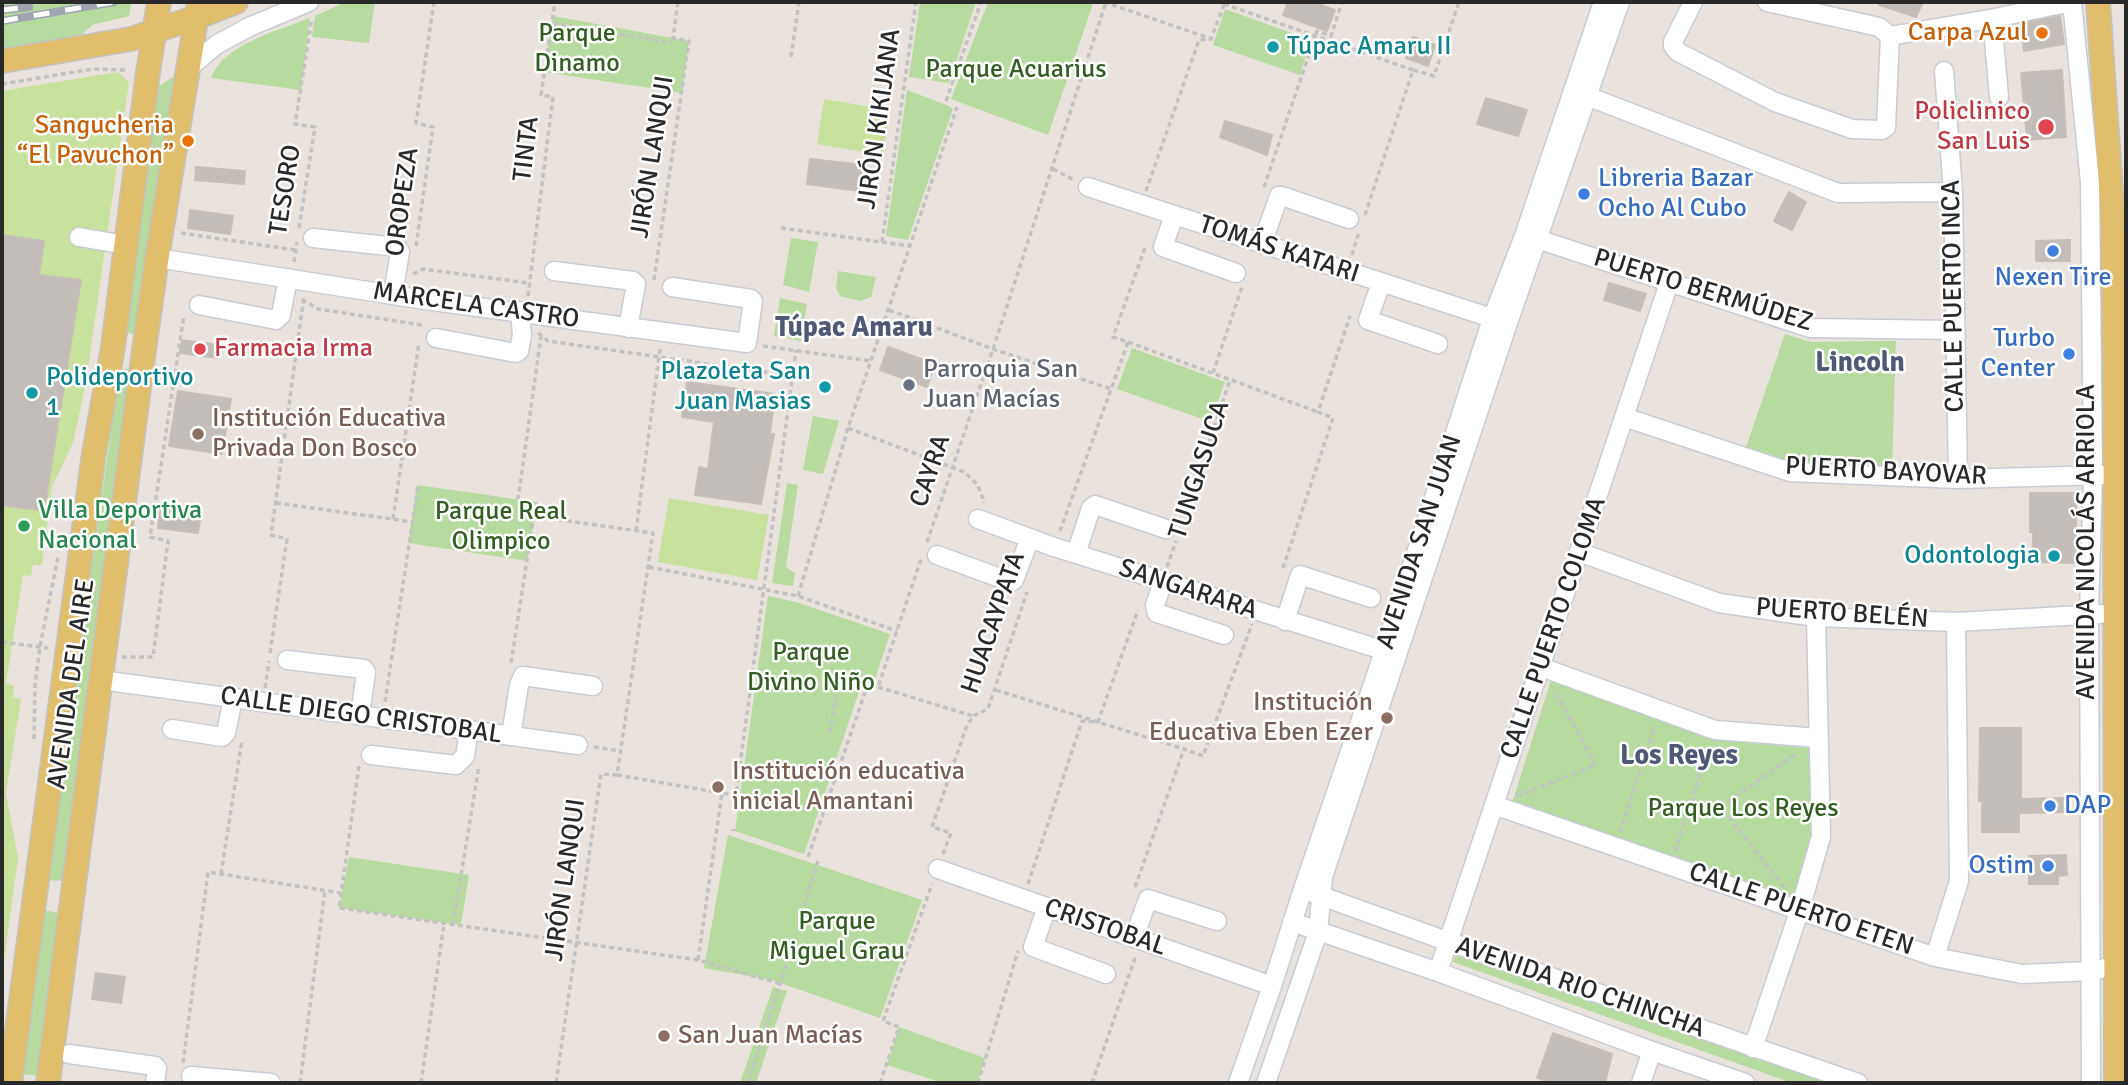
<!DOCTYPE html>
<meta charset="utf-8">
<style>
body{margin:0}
#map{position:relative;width:2128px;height:1085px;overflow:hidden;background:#eae3dd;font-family:Signika,sans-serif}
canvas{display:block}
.frame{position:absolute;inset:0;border:4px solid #292929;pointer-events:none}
</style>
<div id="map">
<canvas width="2128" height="1085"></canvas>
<div class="frame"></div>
</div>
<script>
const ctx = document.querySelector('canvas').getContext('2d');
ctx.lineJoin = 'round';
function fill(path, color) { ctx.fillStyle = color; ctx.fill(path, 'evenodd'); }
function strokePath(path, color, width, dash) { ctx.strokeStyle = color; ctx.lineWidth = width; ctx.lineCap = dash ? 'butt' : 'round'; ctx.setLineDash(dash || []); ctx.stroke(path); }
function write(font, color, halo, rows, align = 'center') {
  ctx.font = font + ' Signika,sans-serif'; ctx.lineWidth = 5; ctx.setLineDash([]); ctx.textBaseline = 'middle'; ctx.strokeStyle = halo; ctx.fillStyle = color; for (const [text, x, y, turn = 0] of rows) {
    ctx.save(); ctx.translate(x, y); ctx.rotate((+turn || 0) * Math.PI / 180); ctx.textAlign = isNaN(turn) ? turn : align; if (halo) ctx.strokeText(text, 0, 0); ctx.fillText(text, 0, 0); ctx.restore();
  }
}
fill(new Path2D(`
 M2 2H131L129 16 92 25 79 38 2 51Z
 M345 2H375L369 43 312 37 315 16Z
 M920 2H976L949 83 909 77Z
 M988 2H1087L1093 4 1048 135 951 99Z
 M1225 9 1311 40 1300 75 1213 45Z
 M553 16 689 41 682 93 544 72Z
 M310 18 301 90 211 78C223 44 280 30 310 18Z
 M178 74 137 334C130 335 127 333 123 327L157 87Z
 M907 90 949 106 953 109 908 240 886 236Z
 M791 238 818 242 809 292 783 285Z
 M838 271 876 277 871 297 860 301 840 296 836 288Z
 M780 298 807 304 801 341 774 336Z
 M1785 334 1811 342 1896 341 1892 469 1791 465 1745 450Z
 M1132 348 1225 382 1211 422 1117 389Z
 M120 368 134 370 64 881 47 880Z
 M813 416 839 421 823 474 803 470Z
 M787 483 798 485 786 567 795 573 793 586 772 583Z
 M417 485 537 502 527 561 408 543Z
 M768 596 796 602 890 634 875 679 864 677 804 854 735 831Z
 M1551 680 1714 740 1810 748 1811 834 1795 897 1512 803Z
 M728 835 922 900 880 1018 772 980 704 968Z
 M349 857 469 875 461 925 339 908Z
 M45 910 61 914 41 1076 20 1074Z
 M1456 954 1829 1083H1792L1453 962Z
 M773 987 787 991 756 1083H740Z
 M899 1027 985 1058 978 1083H943L887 1065Z`), '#b7da9f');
fill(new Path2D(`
 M118 72 129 82 86 382 73 443 52 487 42 565H33L31 576 23 575 6 683 14 686 13 697 21 699 6 793 18 858 2 975V91Z
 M824 99 890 110 883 155 817 144Z
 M669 498 769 515 757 580 658 562Z`), '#c8e19c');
const building = new Path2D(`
 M1288 2H1312L1335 10 1327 31 1283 15Z
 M1880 2H1923L1916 17 1879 5Z
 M2060 16 2064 44 2024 51 2021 24Z
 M1413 37 1435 45 1428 66 1406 58Z
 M2062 70 2066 137 2027 140 2021 73Z
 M1486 98 1527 110 1518 136 1477 124Z
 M1225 121 1272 135 1267 155 1220 137Z
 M810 159 864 165 860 191 807 184Z
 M196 167 245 171 244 184 195 180Z
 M1789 192 1806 202 1792 230 1774 221Z
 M190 210 233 216 230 234 188 228Z
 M2 235 44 241 39 275 81 280 44 511 2 505Z
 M2070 240V261H2036V241Z
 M1609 283 1646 294 1640 311 1604 300Z
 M182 340 219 345 218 358 180 353Z
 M888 347 935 364 927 387 880 370Z
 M687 382 775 394 770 434H774L761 504 695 495 699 467 708 469 714 422 682 417Z
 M178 391 231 399 222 454 169 446Z
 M2030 493H2077L2075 563 2033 562V532H2030Z
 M160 508 201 514 198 533 158 528Z
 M1980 728H2021V799L2066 798V812L2019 813V832H1982V801H1979Z
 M2066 855 2067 875 2058 876V884H2029V856Z
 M96 973 125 977 121 1003 92 999Z
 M1553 1033 1612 1054 1605 1083H1557L1537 1078Z`);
fill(building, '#c2bdb9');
strokePath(building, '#c5bfb6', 2);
const minor = new Path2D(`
 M1693 2 1673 42V46L1678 52 1775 102 1852 129 1882 130 1886 127 1890 36 1879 27 1767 2
 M2072 2 2090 182 2093 475 2089 613 2091 1083
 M1995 18 1994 40 1999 97
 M1890 36 1995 18 2071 2
 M189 68 216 45 249 27 309 2
 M1944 71 1953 192 1958 479
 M1587 96 1838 193 1953 192
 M1088 187 1501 321
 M1174 215 1163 247 1236 273
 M79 237 126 245
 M313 238 397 247 400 252 393 294
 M1537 239 1810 328 1956 330
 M1262 244 1279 196H1282L1349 219
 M157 258 425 300 747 343 753 301 751 299 672 287
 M554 271 633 281 636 284 628 328
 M1381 283 1368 320 1438 344
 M199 305 276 320 281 315 288 278
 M436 338 516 353 519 351 522 335 520 311
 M1624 417 1790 472 1958 479 2104 475
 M978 519 1054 547 1395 654
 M1579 552 1719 603 1816 617 1956 622 2101 614
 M1076 554 1091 508 1095 505 1166 529
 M937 555 1011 582 1014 580 1030 538
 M1163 582 1155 605 1157 613 1224 635
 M1285 621 1300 575 1371 598
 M287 660 364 669 366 672 360 715
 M1541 667 1715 730 1819 738
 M101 680 578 745
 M172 729 222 737 226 733 233 698
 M511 736 519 685 523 676 593 686
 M371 755 456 765 465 756 469 730
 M1494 805 1935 957 2022 974 2091 971 2115 966
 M938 869 1272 986
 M1313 893 1438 938 1858 1083
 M1047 907 1033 947 1106 974
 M1292 922 1438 972 1652 1051 1745 1083
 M1134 938 1148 899 1217 921
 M1935 957 1959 881 1956 622
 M1438 972 1669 283
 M1753 1048 1800 909 1821 837 1816 617
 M69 1054 155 1066 157 1068 155 1083
 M191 1076 271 1083
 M1238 1083 1272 986 1303 889 1384 652 1492 319 1524 236 1603 2
 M1266 1083 1318 932 1323 877 1508 323 1620 2
 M1641 1083 1652 1051`);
const major = new Path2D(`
 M2098 2 2112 206 2115 383 2116 1083
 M2 61 131 39 197 17 236 2
 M10 1083 94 453 113 347 148 72 159 2
 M48 1083 144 350 157 258 199 2`);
strokePath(minor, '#c8ccd5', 21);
strokePath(major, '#c3c3c3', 26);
strokePath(new Path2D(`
 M1104 2 1209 38
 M1224 4 1413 70
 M553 23 672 43
 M791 57 799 2
 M2 84 93 69 126 70
 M946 101 981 2
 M1053 169 1074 180
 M1264 187 1317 31 1331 36 1342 2
 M1146 191 1199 40 1211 39 1225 2
 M1365 215 1413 70 1434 76 1459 2
 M299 228 315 127 295 124 312 18
 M781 228 910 246
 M181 233 296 250
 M882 242 916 2
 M416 246 433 127 416 123 434 2
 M1352 255 1359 232
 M294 262 297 242
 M413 274 423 269 529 283
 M654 280 689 41 673 38 678 2
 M528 296 553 97 541 95 555 2
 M302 299 318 309 422 325
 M889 310 993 349 1111 389
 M538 333 548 341 793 376
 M1128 342 1318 412
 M763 346 871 361
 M1213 373 1242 287
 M848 428 964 472 977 484 984 501 983 503
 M518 500 541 336
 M276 503 413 522
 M488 516 491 496
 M533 516 653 533 617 775 601 774 556 1083
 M393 519 419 343
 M1182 524 1230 380
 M636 531 660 349
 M1060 531 1128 342 1113 337 1146 245
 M927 542 993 349 1106 2
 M649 567 798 596 897 631
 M1167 567 1176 541
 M1283 568 1333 418 1318 412 1350 316
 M798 596 848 428 957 107
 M2 642 48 648
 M270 653 287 539 271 535 304 296
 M122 657H153L168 541 150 537 184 315
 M511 663 536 502
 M878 687 973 716
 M265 688 269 661
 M996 690 1184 749
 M385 702 418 486
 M830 733 839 673
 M34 739 35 685 40 646 58 557
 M594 747 621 751
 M359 766 339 908 698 960 782 984
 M617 775 722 793
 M1517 796 1596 765 1554 690
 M733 831V829
 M1620 832 1655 726
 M1675 851 1710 746
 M943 854 951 833 932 827 966 728 973 716 988 709 1027 592
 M808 857 868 684 878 687 921 559
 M221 874 242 740
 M1028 884 1082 721 1098 722 1138 610
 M1135 887 1184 749 1203 756 1252 624
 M1784 887 1721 807 1797 753
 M804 906 818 861
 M453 925 479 766
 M698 960 722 793 736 795 796 350
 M183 1063 208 872 341 893
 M300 1083 325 890
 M421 1083 444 924
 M748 1083 790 953
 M880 1083 899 1027 883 1021 932 884
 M978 1083 1018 951
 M1092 1083 1136 955`), '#c3c3c3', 3.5, [5, 3.5]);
strokePath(minor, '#fff', 18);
strokePath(major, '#e0be6b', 23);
const rail = new Path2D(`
 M2 10 29 7
 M2 21 114 2`);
strokePath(rail, '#a0a4b1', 8);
strokePath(rail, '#fff', 5, [16]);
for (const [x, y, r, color] of [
 [2042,33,7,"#e8710a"],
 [1273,47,7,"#0f9aa8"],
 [2046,127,9,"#e0444e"],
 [188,141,7,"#e8710a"],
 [1584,194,7,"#3f7fe0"],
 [2053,251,7,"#3f7fe0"],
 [200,349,7,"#e0444e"],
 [2069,354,7,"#3f7fe0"],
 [909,385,7,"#6b7280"],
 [825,387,7,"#0f9aa8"],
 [32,393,7,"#0f9aa8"],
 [198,434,7,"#8d6e63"],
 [24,526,7,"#2e9e5b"],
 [2054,556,7,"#0f9aa8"],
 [1387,718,7,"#8d6e63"],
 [718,787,7,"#8d6e63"],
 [2050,806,7,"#3f7fe0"],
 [2048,866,7,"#3f7fe0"],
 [664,1036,7,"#8d6e63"]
]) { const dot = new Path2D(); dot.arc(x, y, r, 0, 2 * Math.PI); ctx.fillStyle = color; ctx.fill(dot); strokePath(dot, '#fff', 2.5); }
write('26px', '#c56008', '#fff', [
 ["Carpa Azul",2028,33],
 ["Sangucheria",174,126],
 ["“El Pavuchon”",174,156]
], 'right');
write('26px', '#325e22', '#fff', [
 ["Parque",577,34],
 ["Dinamo",577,64],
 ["Parque Acuarius",1016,70],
 ["Parque Real",501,512],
 ["Olimpico",501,542],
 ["Parque",811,653],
 ["Divino Niño",811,683],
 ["Parque Los Reyes",1743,809],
 ["Parque",837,922],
 ["Miguel Grau",837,952]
]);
write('26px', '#0d838f', '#fff', [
 ["Túpac Amaru II",1287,47],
 ["Plazoleta San",811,372,"right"],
 ["Juan Masias",811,402,"right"],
 ["Polideportivo",46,378],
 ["1",46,408],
 ["Odontologia",2040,556,"right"]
], 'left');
write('26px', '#be3a42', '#fff', [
 ["Policlinico",2030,112],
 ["San Luis",2030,142],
 ["Farmacia Irma",214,349,"left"]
], 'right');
write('26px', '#292929', '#fff', [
 ["JIRÓN KIKIJANA",880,119,-82],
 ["TINTA",527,149,-83],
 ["JIRÓN LANQUI",653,157,-81],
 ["TESORO",286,190,-81],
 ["OROPEZA",403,202,-82],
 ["TOMÁS KATARI",1279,250,18],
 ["PUERTO BERMÚDEZ",1703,291,17],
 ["CALLE PUERTO INCA",1954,296,-91],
 ["MARCELA CASTRO",476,306,8],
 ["TUNGASUCA",1200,470,-72],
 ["CAYRA",931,471,-71],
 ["PUERTO BAYOVAR",1886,472,3],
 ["AVENIDA SAN JUAN",1420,542,-72],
 ["AVENIDA NICOLÁS ARRIOLA",2087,542,-90],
 ["SANGARARA",1188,590,18],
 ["PUERTO BELÉN",1842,614,4],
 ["HUACAYPATA",994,623,-71],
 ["CALLE PUERTO COLOMA",1554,628,-71],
 ["AVENIDA DEL AIRE",72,684,-82],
 ["CALLE DIEGO CRISTOBAL",361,716,8],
 ["JIRÓN LANQUI",566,880,-82],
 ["CALLE PUERTO ETEN",1801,910,19],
 ["CRISTOBAL",1105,928,19],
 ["AVENIDA RIO CHINCHA",1580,988,19]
]);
write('26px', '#366cbe', '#fff', [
 ["Libreria Bazar",1598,179],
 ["Ocho Al Cubo",1598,209],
 ["Nexen Tire",2053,278,"center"],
 ["Turbo",2055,339,"right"],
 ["Center",2055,369,"right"],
 ["DAP",2064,806],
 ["Ostim",2034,866,"right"]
], 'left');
write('26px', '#5b616d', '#fff', [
 ["Parroquia San",923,370],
 ["Juan Macías",923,400]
], 'left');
write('26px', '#785e54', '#fff', [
 ["Institución Educativa",212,419],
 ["Privada Don Bosco",212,449],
 ["Institución",1373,703,"right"],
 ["Educativa Eben Ezer",1373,733,"right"],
 ["Institución educativa",732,772],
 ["inicial Amantani",732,802],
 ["San Juan Macías",678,1036]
], 'left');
write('26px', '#27864d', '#fff', [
 ["Villa Deportiva",38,511],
 ["Nacional",38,541]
], 'left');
write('bold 28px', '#4f5875', '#fff', [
 ["Túpac Amaru",854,329],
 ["Lincoln",1860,364],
 ["Los Reyes",1679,757]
]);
</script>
